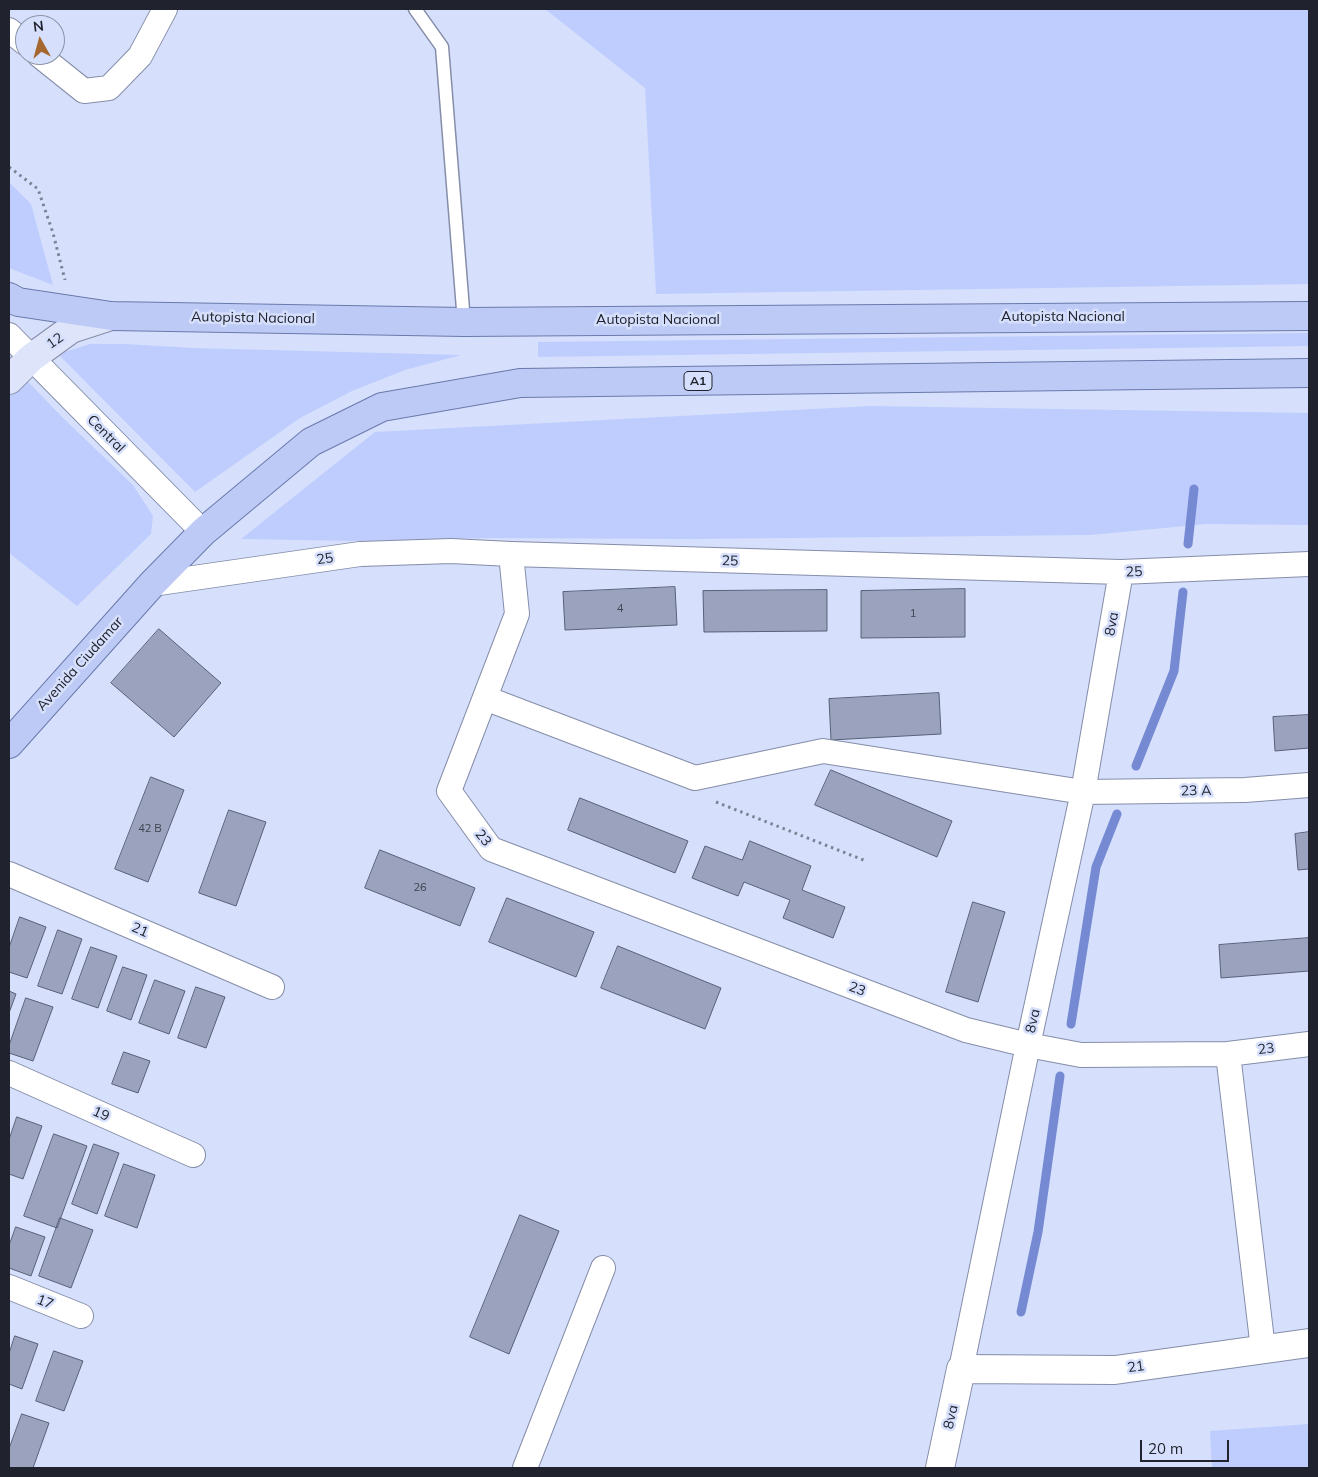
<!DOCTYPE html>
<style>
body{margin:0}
#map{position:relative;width:1318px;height:1477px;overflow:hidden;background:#d6e0fc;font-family:Mulish,sans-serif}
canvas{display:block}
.frame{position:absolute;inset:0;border:10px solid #20232d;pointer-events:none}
.north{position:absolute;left:15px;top:15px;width:50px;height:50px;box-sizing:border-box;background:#d6e0fc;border:1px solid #8d94a9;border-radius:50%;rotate:353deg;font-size:14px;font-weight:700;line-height:20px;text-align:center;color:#20232d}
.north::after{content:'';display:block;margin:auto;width:18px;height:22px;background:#a5672d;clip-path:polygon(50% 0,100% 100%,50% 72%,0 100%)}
.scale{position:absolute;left:1140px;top:1440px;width:89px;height:22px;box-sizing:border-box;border:2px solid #20232d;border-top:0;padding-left:6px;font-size:15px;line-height:18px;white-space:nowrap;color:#20232d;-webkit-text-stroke:4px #d6e0fc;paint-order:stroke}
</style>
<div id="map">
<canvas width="1318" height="1477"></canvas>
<div class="frame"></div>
<div class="north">N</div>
<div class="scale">20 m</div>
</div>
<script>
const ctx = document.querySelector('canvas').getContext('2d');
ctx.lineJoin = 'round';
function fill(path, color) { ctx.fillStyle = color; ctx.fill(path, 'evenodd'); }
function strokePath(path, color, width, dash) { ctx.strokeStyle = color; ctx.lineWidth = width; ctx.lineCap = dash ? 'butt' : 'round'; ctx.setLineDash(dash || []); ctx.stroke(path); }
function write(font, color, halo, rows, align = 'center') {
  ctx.font = font + ' Mulish,sans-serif'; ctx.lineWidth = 5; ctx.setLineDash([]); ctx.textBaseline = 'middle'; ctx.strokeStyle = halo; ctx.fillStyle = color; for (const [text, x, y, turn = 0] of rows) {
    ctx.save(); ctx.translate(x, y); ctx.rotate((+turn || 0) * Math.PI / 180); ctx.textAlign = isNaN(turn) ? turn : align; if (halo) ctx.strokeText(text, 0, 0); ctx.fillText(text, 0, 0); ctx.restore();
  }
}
fill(new Path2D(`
 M545 9H1309V284L656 294 645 88Z
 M9 182 31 204 53 285 9 268Z
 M1309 333V346L538 357V342Z
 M90 344H126L193 348 461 355 405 370 352 391 300 418 195 492 58 354Z
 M9 362 63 418 133 485 153 516 151 534 77 606 9 553Z
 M870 406 1309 413V525L1206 524 1091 535 692 539 487 538 358 541 241 539 375 432Z
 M1309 1424V1468H1212L1210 1431Z`), '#becdfd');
strokePath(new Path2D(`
 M1188 544 1194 489
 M1136 766 1174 671 1183 592
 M1071 1024 1096 867 1117 814
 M1021 1312 1038 1232 1060 1076`), '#758ad2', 9);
const building = new Path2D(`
 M675 587 677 625 565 630 563 592Z
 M965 589V637L861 638V591Z
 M827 590V631L704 632 703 591Z
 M159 629 221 683 174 737 111 683Z
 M939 693 941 734 831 740 829 699Z
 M1309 715V748L1275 751 1273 717Z
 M831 770 952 821 937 857 815 805Z
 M151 777 184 790 148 882 115 869Z
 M580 798 688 841 675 873 568 830Z
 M229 810 266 822 236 906 199 893Z
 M1309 832V869L1298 870 1295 834Z
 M750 841 811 866 802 890 845 907 833 938 783 918 790 900 744 882 738 896 692 878 705 846 742 860Z
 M380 850 475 888 460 926 365 888Z
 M507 898 594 932 576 977 489 942Z
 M973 902 1005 912 978 1002 946 992Z
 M20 917 46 927 27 978 9 972V948Z
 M58 930 82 939 62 994 38 986Z
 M1309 938V971L1221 978 1219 945Z
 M618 946 721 988 705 1029 601 988Z
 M91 947 117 956 98 1008 72 999Z
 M123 967 147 975 131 1020 107 1011Z
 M155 980 185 991 169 1034 139 1023Z
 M196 987 225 997 206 1048 178 1038Z
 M9 991 16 994 9 1013Z
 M26 998 53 1007 33 1061 9 1053V1046Z
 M124 1052 150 1061 138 1093 112 1084Z
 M17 1117 42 1126 23 1179 9 1174V1140Z
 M54 1134 87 1146 57 1228 24 1216Z
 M94 1144 119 1153 97 1214 72 1204Z
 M124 1164 155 1175 137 1228 105 1216Z
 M520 1215 559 1231 509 1354 470 1337Z
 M60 1218 93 1230 71 1288 39 1276Z
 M16 1227 45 1237 31 1276 9 1268V1246Z
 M15 1336 38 1344 22 1389 9 1384V1354Z
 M54 1351 83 1361 64 1411 36 1401Z
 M22 1414 49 1423 33 1468H9V1449Z`);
fill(building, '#9aa2bd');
strokePath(building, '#586078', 1);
const service = new Path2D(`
 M415 9 442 47 464 322`);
const minor = new Path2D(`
 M9 30 25 43
 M39 55 84 91 109 88 140 56 165 9
 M9 335 203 532
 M511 554 517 614 449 791 491 849 966 1030 1028 1045 1081 1055 1228 1054 1309 1044
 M152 584 360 554 451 551 511 554 1121 572 1309 564
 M485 698 695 778 823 751 1083 792 1245 790 1309 785
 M9 874 272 987
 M1228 1054 1263 1349
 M9 1073 193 1155
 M9 1287 81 1316
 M961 1369 1028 1045 1083 792 1121 572
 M525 1468 603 1268`);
const tertiary = new Path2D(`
 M940 1468 961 1369 1115 1370 1309 1343`);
const secondary = new Path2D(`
 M9 380 31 358 71 329 111 316`);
const primary = new Path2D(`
 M9 297 18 302 111 316 464 322 1309 316
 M9 744 152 584 203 532 311 442 382 407 520 383 1309 373`);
strokePath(service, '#858da8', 15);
strokePath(minor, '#858da8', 26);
strokePath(tertiary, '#858da8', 30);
strokePath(secondary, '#858da8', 30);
strokePath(primary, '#6a79ac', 30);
strokePath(new Path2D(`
 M9 167 38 189 53 233 65 280
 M716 802 866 861`), '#7c8396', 3, [2.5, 4]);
strokePath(service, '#fff', 12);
strokePath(minor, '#fff', 24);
strokePath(tertiary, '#fff', 28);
strokePath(secondary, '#dee5fa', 28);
strokePath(primary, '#becaf6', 28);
write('11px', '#3e4351', null, [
 ["4",620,609],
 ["1",913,614],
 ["42 B",150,829],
 ["26",420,888]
]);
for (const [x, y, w] of [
 [698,381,28]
]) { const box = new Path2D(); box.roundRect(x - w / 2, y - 9.5, w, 19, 4); ctx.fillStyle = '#d6e0fc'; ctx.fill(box); strokePath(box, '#20232d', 1); }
write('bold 12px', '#20232d', null, [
 ["A1",698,381]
]);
write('14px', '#20232d', '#d6e0fc', [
 ["Autopista Nacional",1063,317],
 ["Autopista Nacional",253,318,1],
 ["Autopista Nacional",658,320],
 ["12",55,341,-35],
 ["Central",106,434,45],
 ["25",325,559,-8],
 ["25",730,561,2],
 ["25",1134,572,-2],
 ["8va",1112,624,-80],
 ["Avenida Ciudamar",80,664,-48],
 ["23 A",1196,791,-1],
 ["23",483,838,52],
 ["21",140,930,23],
 ["23",857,989,21],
 ["8va",1033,1021,-78],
 ["23",1266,1049,-7],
 ["19",101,1114,24],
 ["17",45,1302,21],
 ["21",1136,1367,-8],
 ["8va",951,1417,-78]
]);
</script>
